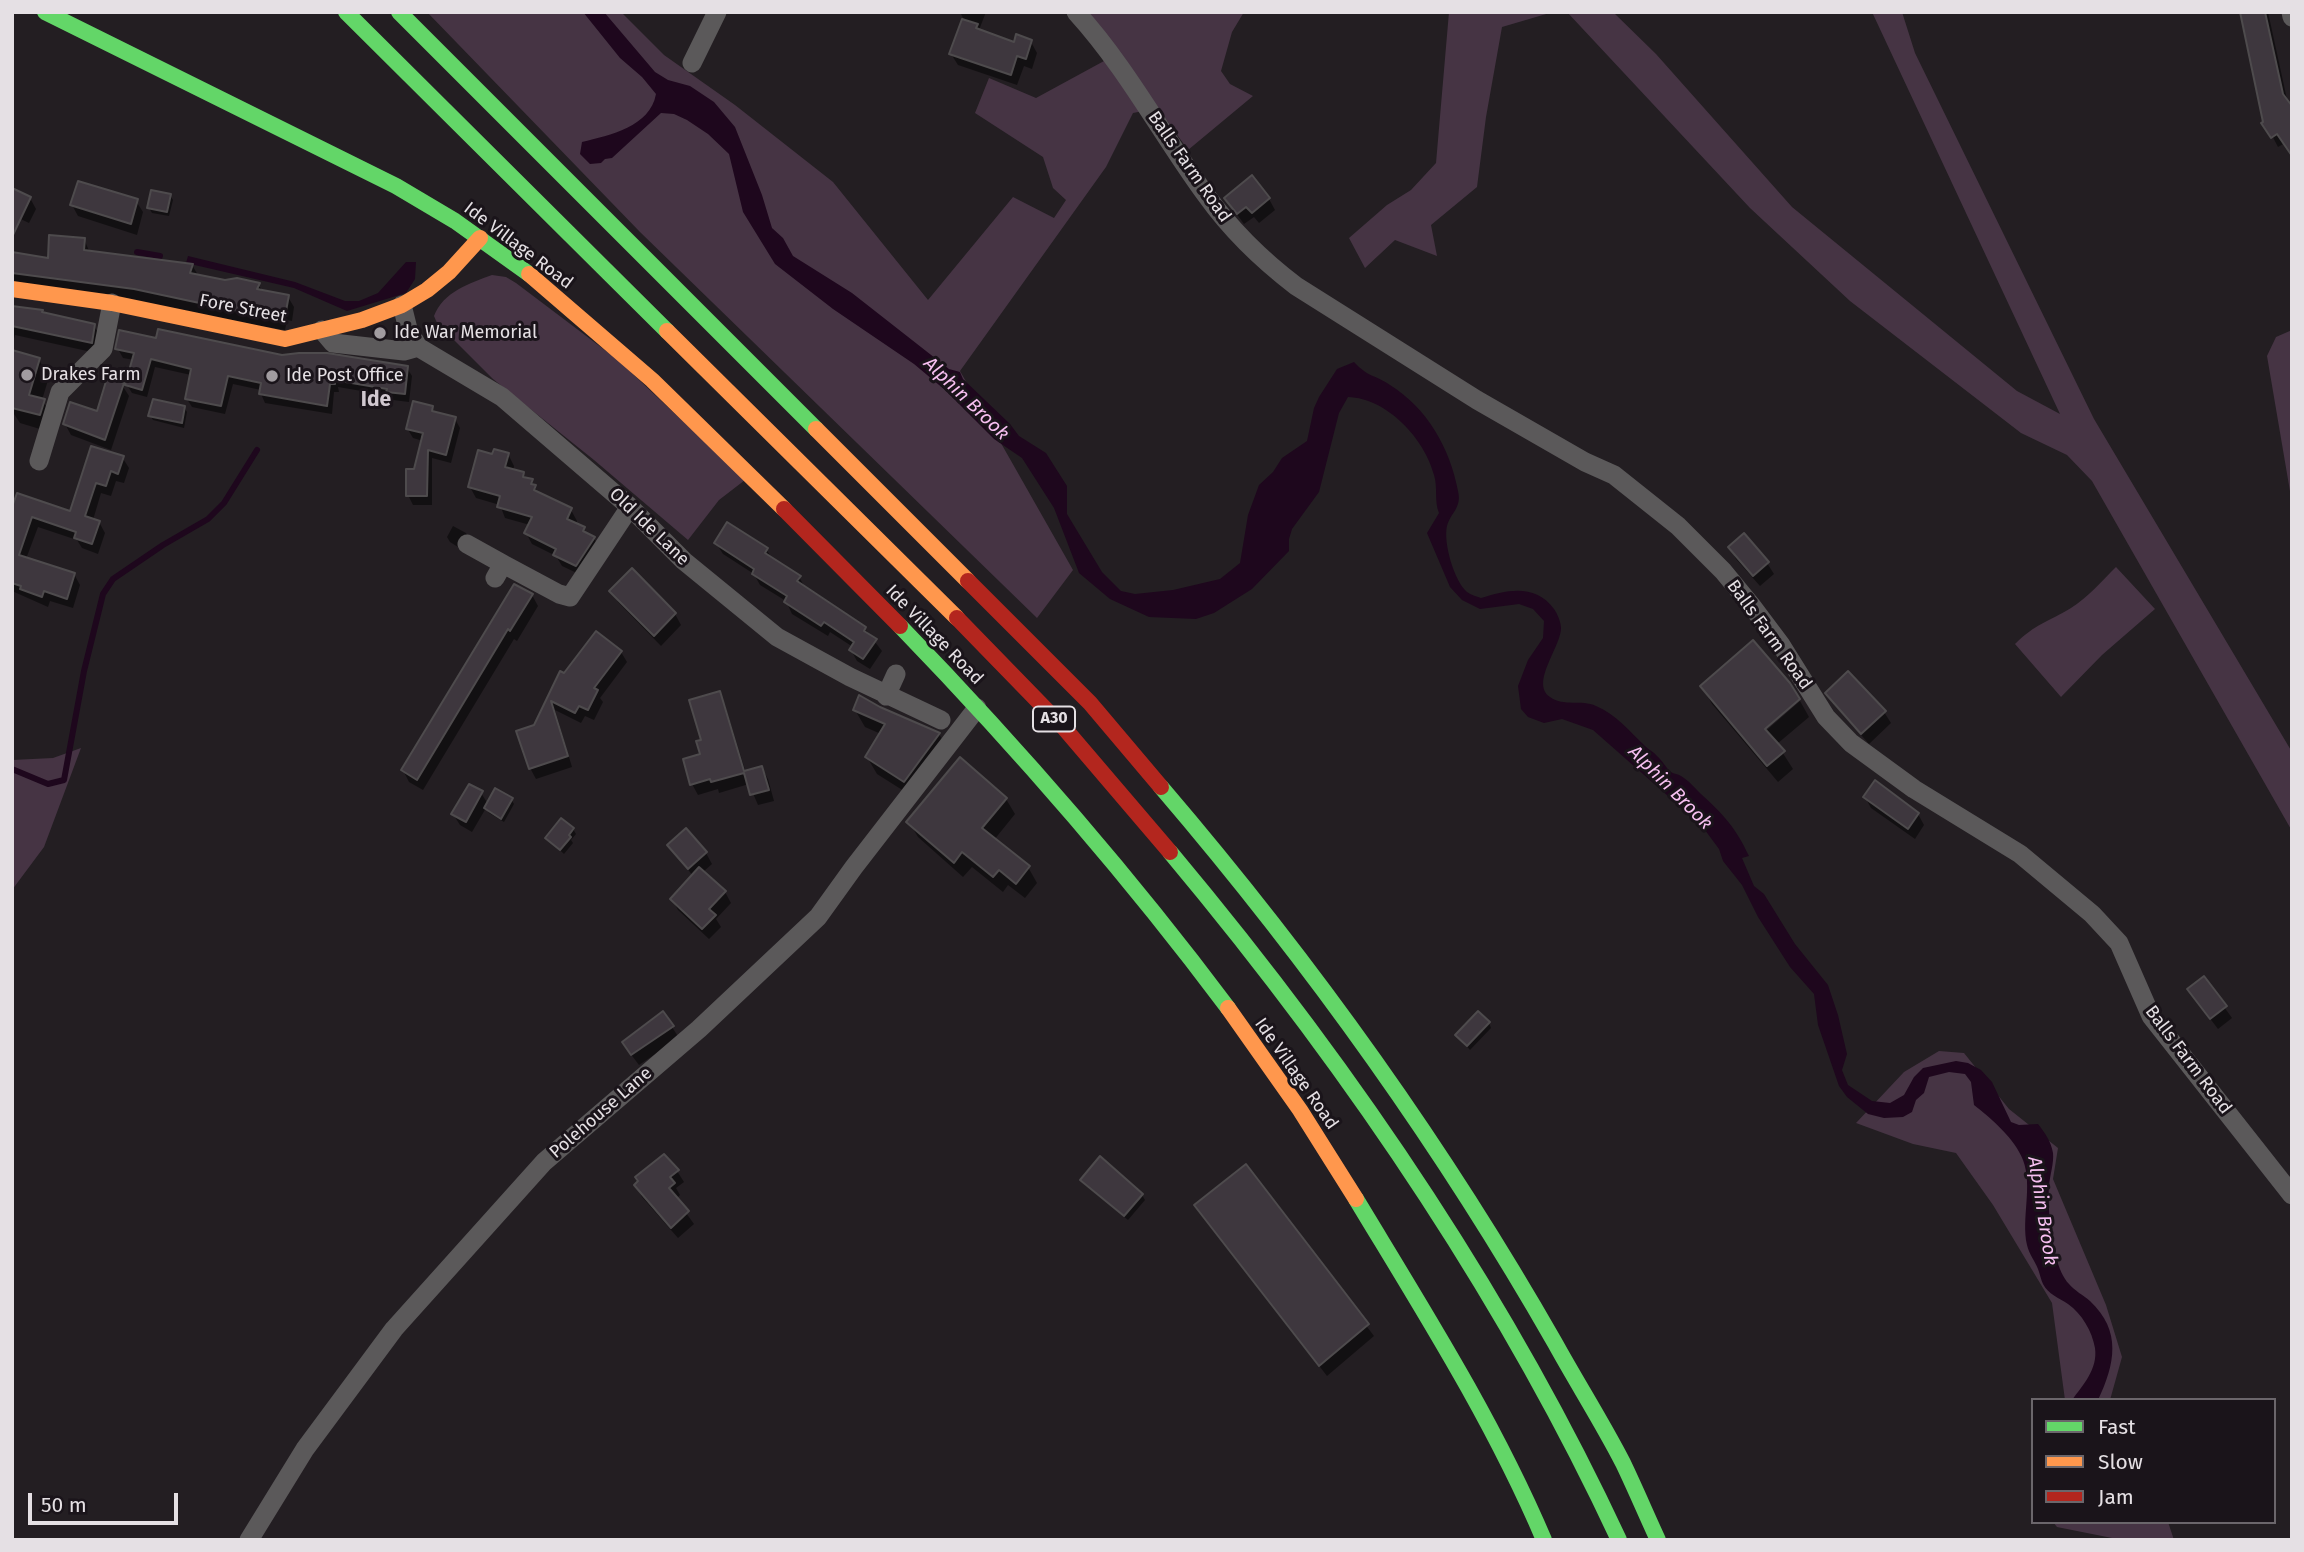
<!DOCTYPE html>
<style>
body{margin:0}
#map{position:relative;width:2304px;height:1552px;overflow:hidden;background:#231e22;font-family:"Fira Sans",sans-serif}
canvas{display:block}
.frame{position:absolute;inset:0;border:14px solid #e5e0e4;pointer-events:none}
.legend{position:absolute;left:2031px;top:1398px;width:245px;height:126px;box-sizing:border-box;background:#1a141a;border:2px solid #6b666b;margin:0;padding:9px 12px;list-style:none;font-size:21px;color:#e5e0e4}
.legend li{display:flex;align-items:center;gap:14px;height:35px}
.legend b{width:35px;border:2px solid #6b666b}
.scale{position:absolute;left:28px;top:1493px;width:150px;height:32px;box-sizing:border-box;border:4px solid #e5e0e4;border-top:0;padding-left:9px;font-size:21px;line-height:24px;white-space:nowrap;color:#e5e0e4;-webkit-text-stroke:5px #1a141a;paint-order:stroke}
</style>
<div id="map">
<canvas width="2304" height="1552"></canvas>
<div class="frame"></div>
<ul class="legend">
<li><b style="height:9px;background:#63d668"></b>Fast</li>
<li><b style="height:9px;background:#ff974d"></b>Slow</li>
<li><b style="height:9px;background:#b3261e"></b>Jam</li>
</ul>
<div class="scale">50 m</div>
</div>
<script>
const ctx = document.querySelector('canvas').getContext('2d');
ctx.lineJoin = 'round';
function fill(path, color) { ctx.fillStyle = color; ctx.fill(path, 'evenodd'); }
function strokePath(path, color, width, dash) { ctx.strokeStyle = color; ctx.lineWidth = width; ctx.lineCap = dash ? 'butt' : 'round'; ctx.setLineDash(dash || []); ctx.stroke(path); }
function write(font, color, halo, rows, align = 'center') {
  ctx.font = font + ' "Fira Sans",sans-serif'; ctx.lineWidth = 6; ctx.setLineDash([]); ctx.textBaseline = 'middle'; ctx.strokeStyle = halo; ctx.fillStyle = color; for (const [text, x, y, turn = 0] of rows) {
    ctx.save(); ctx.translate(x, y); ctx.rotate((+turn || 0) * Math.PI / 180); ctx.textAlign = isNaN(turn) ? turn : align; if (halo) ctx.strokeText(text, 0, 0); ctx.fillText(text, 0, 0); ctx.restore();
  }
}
fill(new Path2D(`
 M427 12H621L664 55 735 105 833 182 928 300 1013 197 1054 218 1066 200 1053 188 1043 157 975 113 989 78 1036 98 1104 61 1086 12H1244L1232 32 1221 71 1230 84 1253 96 1188 150 1158 108 1133 113 1106 167 960 371 1073 570 1037 618 640 232Z
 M1449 12H1553L1502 27 1486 117 1477 187 1431 225 1437 256 1395 240 1365 268 1349 238 1387 205 1411 190 1436 163Z
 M1567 12H1613L1656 54 1792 207 2017 391 2060 414 1872 12H1902L1915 53 2094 419 2292 752V831L2092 481 2067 455 2021 433 1850 301 1750 208Z
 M492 275 506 277 516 283 618 360 745 480 719 500 688 540 594 460 493 379 437 323 434 316C443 292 470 283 492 275Z
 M2292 330V503L2267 356 2276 337Z
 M2116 567 2155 609 2102 655 2061 697 2015 644C2035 624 2048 622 2071 608 2088 597 2102 581 2116 567Z
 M81 748 44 847 12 890V760L53 758Z
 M1939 1051 1964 1053 2009 1109 2058 1148 2053 1179 2106 1305 2122 1357 2110 1400H2065L2052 1303 1993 1205 1956 1153 1913 1144 1856 1123 1904 1072Z
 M2053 1522H2168L2174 1540H2122L2057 1527Z`), '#463444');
fill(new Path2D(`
 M583 12H604L655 72 668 80 690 86 714 102 735 127 762 195 772 228 783 238 793 256 852 293 949 369 960 372 963 379 1010 424 1019 436 1046 453 1067 486V514L1102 572 1121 591 1135 594 1173 590 1220 579 1240 563 1248 515 1259 485 1273 472 1282 458 1307 441 1314 408 1319 397 1337 369 1354 362C1369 378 1374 374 1390 385 1427 408 1450 448 1458 491 1462 508 1451 512 1447 526 1443 542 1454 581 1467 592 1471 595 1476 596 1481 598 1507 590 1535 583 1554 609 1557 613 1561 622 1561 628 1561 647 1530 683 1550 697 1564 707 1581 699 1596 706 1616 714 1630 732 1645 746 1649 750 1654 752 1657 756 1662 760 1666 768 1671 772 1674 774 1678 774 1681 776 1688 780 1695 788 1701 794 1723 814 1736 828 1749 856L1742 858 1754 886 1764 894 1795 944 1828 985 1838 1015 1847 1054 1842 1070 1848 1085 1872 1101 1890 1103 1904 1095 1914 1077 1923 1068 1956 1061 1968 1063 1981 1070 1992 1082 2011 1122 2019 1125 2038 1124C2045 1133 2051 1141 2053 1153 2054 1163 2050 1175 2049 1185 2048 1199 2049 1215 2051 1228 2053 1245 2057 1271 2069 1284 2075 1291 2083 1295 2090 1301 2122 1331 2115 1364 2098 1400H2072C2083 1385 2098 1369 2095 1348 2092 1331 2082 1314 2068 1304 2059 1298 2048 1294 2043 1284 2041 1280 2040 1274 2038 1269 2035 1261 2029 1254 2027 1245 2021 1218 2033 1187 2023 1160 2015 1139 1992 1119 1974 1105L1971 1082 1965 1074 1949 1072 1929 1077 1924 1093 1916 1100 1912 1112 1903 1117 1884 1118 1868 1114 1847 1097 1839 1086 1818 1025 1814 994 1790 967 1758 917 1742 885 1723 861 1719 849 1702 826 1593 730 1562 719 1544 723 1528 717 1521 709 1518 686 1528 660 1543 638 1544 621 1533 609 1519 604 1480 609 1462 600 1450 587 1427 533 1439 513C1434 501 1438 488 1434 475 1425 439 1387 398 1348 397L1339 413 1319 492 1292 529 1289 539V551L1252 589 1214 613 1196 619 1149 617 1110 599 1079 573 1054 508 1022 458 994 439 945 390 914 364 833 309 775 264 743 212 729 154 708 134 687 120 674 114 661 113 612 158 605 159 601 163 590 164 580 154 582 142C610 135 650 127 656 94L642 77 620 58Z
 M188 256 295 282 345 301H359L378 293 406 262H416L415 279 406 293 347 311 294 288 186 263Z`), '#1e071d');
fill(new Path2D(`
 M986 12 979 30 1015 44 1031 42 1037 53 1032 69 1024 66 1017 85 958 65 951 54 964 20 960 12Z
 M2242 12H2268L2288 104 2285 143 2278 147 2265 122Z
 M170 195 173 200 169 216 152 213 149 208Z
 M30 198 36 209 29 223 12 215Z
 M1226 199H1269L1275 210 1259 223 1254 217 1244 224Z
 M136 201 143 212 137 235 78 216 72 205Z
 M84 239 90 253 192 265 198 275 225 282 258 284 263 292 288 297 294 307 292 321 287 320 285 330 12 285V254L49 260Z
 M12 307 94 326 100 336 96 353 15 335 12 346Z
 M157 340 282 357 407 368 412 376 409 402 393 400 391 396 338 387 339 392H334L332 414 265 403 261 394V390L233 384 225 414 192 407 187 399 191 375 155 367 147 397 132 393 127 385 134 360 123 358 118 349Z
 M12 352 39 360 49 377 42 400 54 418 50 432 20 423 12 411Z
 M122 385 129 396 111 450 71 435 65 424 98 414Z
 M184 407 187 412 184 428 153 420 150 415Z
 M432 408 435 413 455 419 460 428 451 463 432 458V505H413L408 495 423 441 413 438 407 428Z
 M92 448 122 457 129 468 124 483 116 481 111 496 101 493 93 520 99 522 105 533 98 554 82 548 77 540 38 527 26 559 74 574 80 585 73 608 50 601 48 607 12 591V513H71Z
 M508 454 514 466 513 471 523 474 527 479 531 481 539 494 571 510 577 521 575 525 584 529 588 535 594 538 600 549 583 576 562 566 556 556 532 544 526 533 530 525 505 518 500 505 476 498 470 487 493 456Z
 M453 526 466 533 468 537 463 539 458 547 450 542 447 537Z
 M716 543 766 549 773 560 799 577 806 589 865 629 882 651 870 669 857 661 851 650 853 647 830 632 828 636 792 614 786 601 760 585 754 574 723 554Z
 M1730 548 1767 563 1774 574 1760 586 1736 559Z
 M611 591 675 614 681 625 661 646 618 602Z
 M532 595 538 606 517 641 514 639 423 790 409 782 403 770Z
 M621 652 627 662 600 698 603 702 594 720 585 716 581 723 555 710 572 767 536 779 530 768 535 727 564 676Z
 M1702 686 1760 736 1800 701 1809 717 1777 744 1793 769 1778 782 1712 704Z
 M719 693 725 705 746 773 762 768 768 779 774 801 758 805 749 784 719 793 718 789 698 795 692 784Z
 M1828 693 1884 712 1891 723 1869 744 1834 704Z
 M880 708 939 734 949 751 915 798 877 774 867 757 881 734 865 727 855 710Z
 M481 793 488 804 511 799 514 804 504 822 489 813 486 808 472 832 460 825 453 814Z
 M1865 797 1918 814 1924 825 1915 839 1871 808Z
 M1006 799 1015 814 994 840 1028 867 1037 883 1025 898 1008 885 1003 892 972 867 963 877 918 837 909 822Z
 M573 829 576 834 571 840 573 843 564 854 547 838Z
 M669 845 706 853 712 864 703 872 725 892 731 903 716 919 721 927 709 939 678 910 672 899 693 876Z
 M2204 979 2232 1018 2218 1029 2196 1000Z
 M1489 1023 1491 1028 1470 1050 1457 1035Z
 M672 1027 679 1038 639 1065 630 1053Z
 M1245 1166 1374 1336 1327 1376 1196 1206Z
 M677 1171 684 1182 676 1188 680 1195 676 1199 694 1224 678 1238 642 1197 636 1186Z
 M1082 1180 1142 1195 1145 1200 1128 1220 1085 1185Z`), '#0007');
strokePath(new Path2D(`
 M137 252 160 256
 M12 769 48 784 64 780 84 671 103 594 113 579 163 545 208 519 224 503 257 450`), '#1e071d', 6);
const building = new Path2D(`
 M2240 12H2265L2283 94 2292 106V156L2277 134 2271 138 2261 123 2263 122Z
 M962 19 978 24 976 28 1014 42 1016 34 1032 40 1026 59 1017 56 1011 75 949 54Z
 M1252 175 1270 198 1252 213 1246 207 1237 214 1224 198Z
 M78 181 138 199 131 224 70 205Z
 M12 188 31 197 12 237Z
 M151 190 171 194 167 212 147 208Z
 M49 235 85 238 84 250 193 264 190 273 225 280 237 278 260 283 257 289 289 295 286 311 281 310 279 320 134 289 12 273V252L48 258Z
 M12 306 43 310 42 312 95 324 92 343 12 326Z
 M158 329 282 355 299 353H327L408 366 405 394 386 392 387 389 334 380 335 384H330L327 406 259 394 261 383 228 376 221 406 185 399 191 369 151 359 142 390 125 385 134 353 115 349 119 330 156 338Z
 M12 350 40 358 29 395 45 399 40 415 12 408Z
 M107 378 124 383 105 440 63 424 70 402 97 411Z
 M153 399 185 406 182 423 148 416Z
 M413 401 433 406 432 411 456 417 446 455 428 450 427 496H406V469H414L423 433 406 429Z
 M91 446 124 456 118 474 111 471 106 486 96 483 85 516 100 521 92 544 74 538 76 532 32 517 19 555 75 573 67 599 44 591 42 597 20 589 21 586 12 583V507L17 493 70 511Z
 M494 449 509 453 505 467 524 472 523 477 533 479 531 484 536 485 534 490 572 508 567 519 585 527 583 531 595 537 576 566 553 555 556 549 524 533 532 517 497 507 500 496 468 487 478 450 492 454Z
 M727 522 768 548 765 553 801 576 797 581 866 627 864 631 877 639 863 659 849 650 854 642 824 622 821 626 784 602 787 596 752 574 754 569 714 543Z
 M1744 533 1769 562 1753 576 1728 547Z
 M632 568 676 613 654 636 609 591Z
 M514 584 533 594 510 631 508 629 417 780 401 770Z
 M596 631 622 651 594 688 598 690 588 710 579 706 575 713 551 701 568 756 529 769 516 731 534 725 560 671 564 673Z
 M1753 640 1790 683 1800 699 1765 729 1785 751 1767 766 1700 686Z
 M1848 671 1886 711 1861 734 1825 693Z
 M720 691 744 771 762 766 769 790 750 795 744 773 711 782 710 779 690 785 683 759 700 754 696 741 701 740 689 700Z
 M859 695 880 707 940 733 904 782 865 757 885 724 853 710Z
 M960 757 1007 798 982 828 1030 866 1016 884 999 870 993 877 962 852 954 863 906 822Z
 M1875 780 1919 813 1908 829 1863 797Z
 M469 784 483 791 466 822 451 814Z
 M495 788 513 798 501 819 484 808Z
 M561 818 574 828 569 835 571 837 560 850 545 838Z
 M686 828 707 852 688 869 667 845Z
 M699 867 726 891 709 909 716 915 702 929 670 899Z
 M2204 976 2227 1006 2210 1019 2187 989Z
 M663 1011 674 1026 631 1055 622 1042Z
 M1478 1011 1490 1022 1467 1046 1455 1035Z
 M664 1154 679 1170 670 1177 675 1183 669 1188 689 1211 671 1228 634 1185 638 1181 635 1177Z
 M1100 1156 1143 1194 1124 1216 1080 1180Z
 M1246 1164 1369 1324 1319 1366 1194 1205Z`);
fill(building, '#3e373e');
strokePath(building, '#4e4b4d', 2);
strokePath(new Path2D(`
 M1076 12C1127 68 1162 135 1206 195 1231 230 1262 260 1296 286L1477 400 1585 462 1614 475 1678 526 1723 571 1751 605 1781 645 1826 717 1851 743 1914 789 2020 854 2092 914 2119 943 2151 1016 2292 1195
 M2291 12 2292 17
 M692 63 717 12
 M402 305 408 329 418 347 502 397 630 507 684 561 777 637 850 677 941 720
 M322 330 333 343 404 351 418 347
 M39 461 60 392 103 349 112 303
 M467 544 503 564
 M495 578 503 564 559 594 570 597 630 507
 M886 696 896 674
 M249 1540 305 1449 394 1329 544 1162 699 1029 818 917 854 867 977 708`), '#5b595a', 19);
strokePath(new Path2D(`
 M45 12 396 186 455 221 529 274
 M346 12 667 331
 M399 12 816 429
 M900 626C1017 747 1127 873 1228 1008
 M1161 787C1309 960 1442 1145 1555 1343 1577 1383 1602 1422 1623 1463 1635 1488 1646 1514 1658 1540
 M1170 852C1344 1060 1504 1293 1619 1540
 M1356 1199C1423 1310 1493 1420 1544 1540`), '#63d668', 16);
strokePath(new Path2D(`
 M529 274 652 380 784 509
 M12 289 112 303 285 339 362 320 402 305 427 290 449 272 480 238
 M667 331 957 618
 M816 429 968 581
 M1228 1008 1300 1110 1356 1199`), '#ff974d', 16);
strokePath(new Path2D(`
 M784 509 900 626
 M968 581 1090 703 1161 787
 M957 618 1065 729 1170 852`), '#b3261e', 16);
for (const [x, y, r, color] of [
 [380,333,7,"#a19ca0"],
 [27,375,7,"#a19ca0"],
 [272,376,7,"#a19ca0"]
]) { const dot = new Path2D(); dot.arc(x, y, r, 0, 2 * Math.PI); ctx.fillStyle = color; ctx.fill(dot); strokePath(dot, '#1a141a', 2.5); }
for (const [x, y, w] of [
 [1054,719,42]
]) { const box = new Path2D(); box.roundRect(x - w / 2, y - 12.5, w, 25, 5); ctx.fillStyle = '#1a141a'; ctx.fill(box); strokePath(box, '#e5e0e4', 2); }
write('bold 16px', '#e5e0e4', null, [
 ["A30",1054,719]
]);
write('18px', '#e5e0e4', '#1a141a', [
 ["Balls Farm Road",1189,167,55],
 ["Ide Village Road",518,246,37],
 ["Fore Street",243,309,11],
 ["Old Ide Lane",649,527,44],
 ["Ide Village Road",934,635,46],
 ["Balls Farm Road",1769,635,54],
 ["Balls Farm Road",2188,1060,53],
 ["Ide Village Road",1296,1074,55],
 ["Polehouse Lane",601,1113,-41]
]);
write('18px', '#e5e0e4', '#1a141a', [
 ["Ide War Memorial",394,333],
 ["Drakes Farm",41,375],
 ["Ide Post Office",286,376]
], 'left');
write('italic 19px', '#f6bff0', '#1a141a', [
 ["Alphin Brook",966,399,44],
 ["Alphin Brook",1670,788,45],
 ["Alphin Brook",2042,1211,81]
]);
write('bold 21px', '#d1c8d0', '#1a141a', [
 ["Ide",376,400]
]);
</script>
